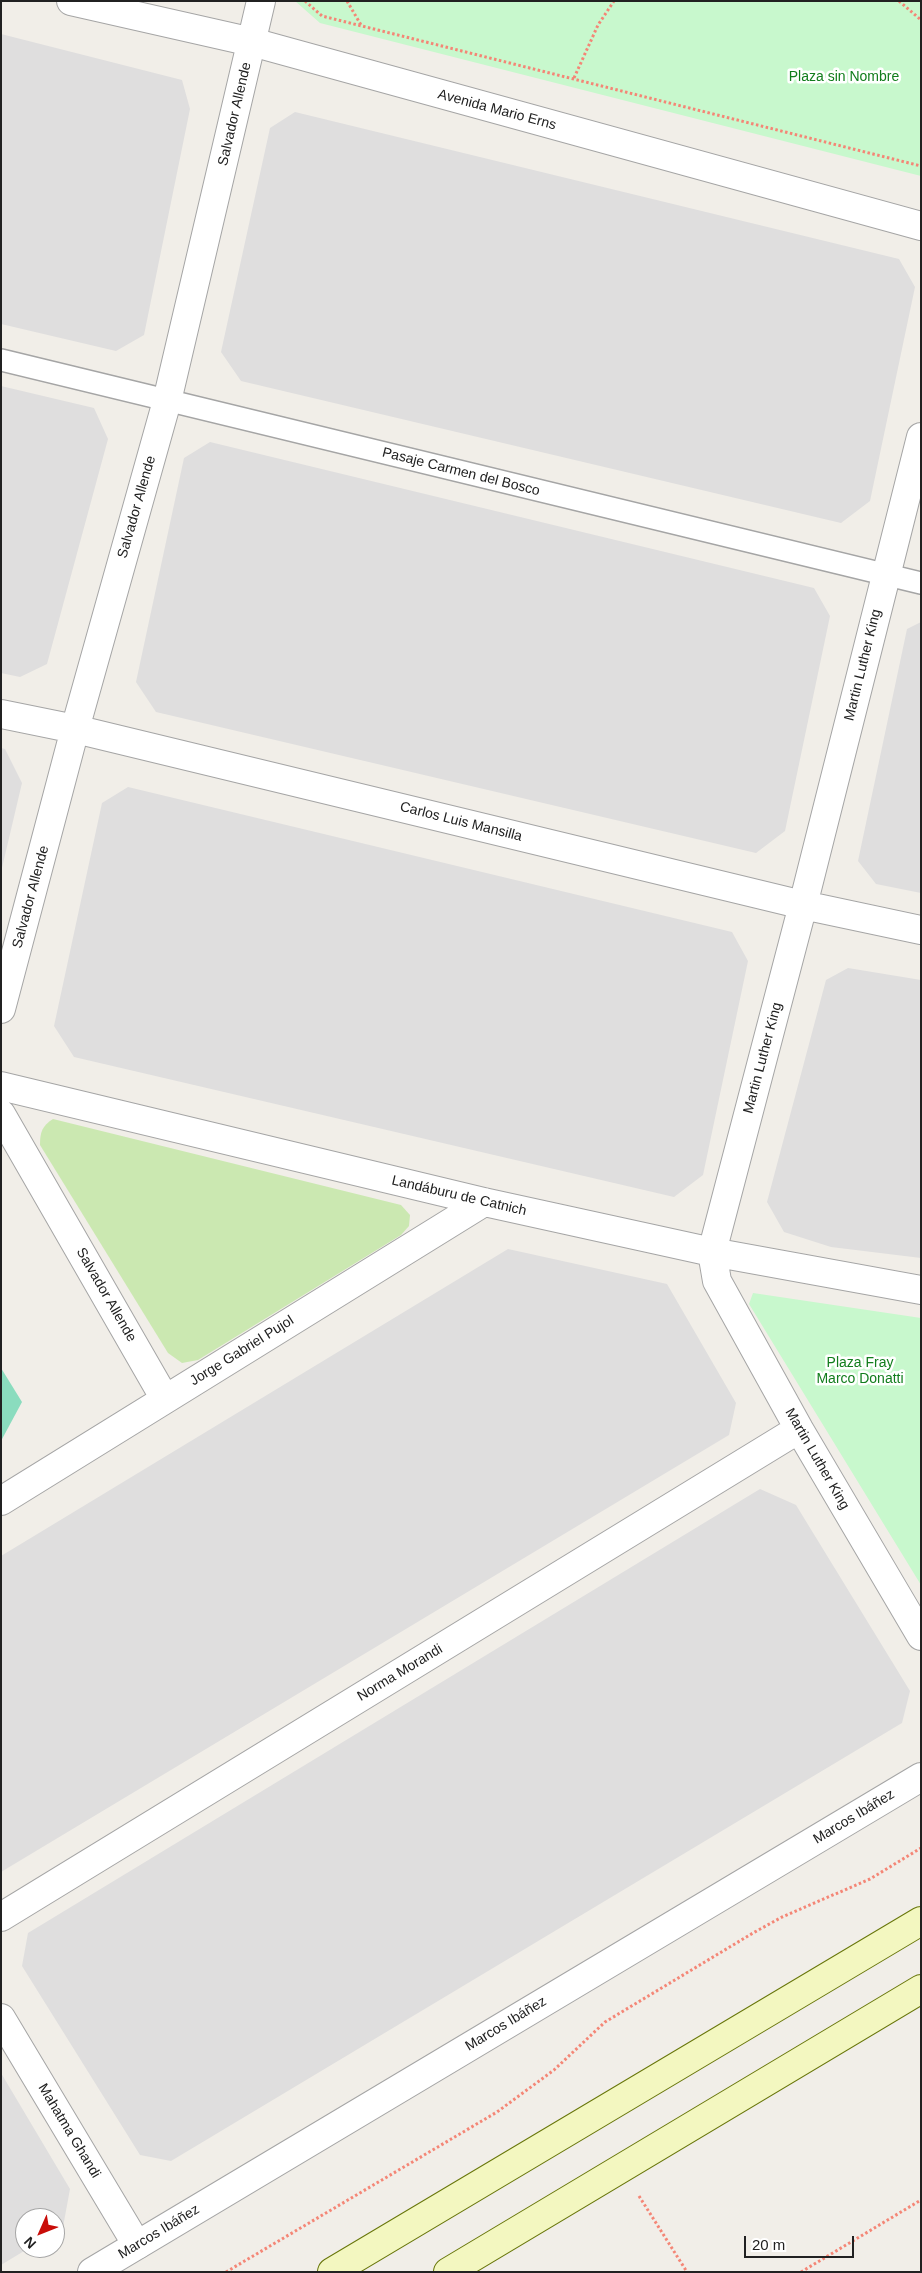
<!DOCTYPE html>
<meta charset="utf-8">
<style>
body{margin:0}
#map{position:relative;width:922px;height:2273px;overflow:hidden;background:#f1eee8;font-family:Arial,sans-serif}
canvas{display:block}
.frame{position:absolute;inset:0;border:2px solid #212121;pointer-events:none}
.north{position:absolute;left:15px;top:2208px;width:50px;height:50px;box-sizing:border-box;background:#fff;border:1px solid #a6a6a6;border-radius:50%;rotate:226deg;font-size:14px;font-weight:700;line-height:20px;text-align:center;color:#212121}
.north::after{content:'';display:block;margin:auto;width:18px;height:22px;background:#c90d09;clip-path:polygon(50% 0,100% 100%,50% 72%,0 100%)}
.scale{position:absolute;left:744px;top:2236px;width:110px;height:22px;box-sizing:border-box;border:2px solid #212121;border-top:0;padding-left:6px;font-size:15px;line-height:18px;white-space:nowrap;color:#212121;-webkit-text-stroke:4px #fff;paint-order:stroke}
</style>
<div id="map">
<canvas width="922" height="2273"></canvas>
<div class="frame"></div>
<div class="north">N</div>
<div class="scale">20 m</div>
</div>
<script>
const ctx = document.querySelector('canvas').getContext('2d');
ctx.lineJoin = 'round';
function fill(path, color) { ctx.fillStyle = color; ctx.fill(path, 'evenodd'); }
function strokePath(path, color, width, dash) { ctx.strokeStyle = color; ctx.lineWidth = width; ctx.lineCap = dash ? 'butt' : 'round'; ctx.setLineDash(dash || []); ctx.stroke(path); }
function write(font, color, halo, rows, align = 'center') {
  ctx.font = font + ' Arial,sans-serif'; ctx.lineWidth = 5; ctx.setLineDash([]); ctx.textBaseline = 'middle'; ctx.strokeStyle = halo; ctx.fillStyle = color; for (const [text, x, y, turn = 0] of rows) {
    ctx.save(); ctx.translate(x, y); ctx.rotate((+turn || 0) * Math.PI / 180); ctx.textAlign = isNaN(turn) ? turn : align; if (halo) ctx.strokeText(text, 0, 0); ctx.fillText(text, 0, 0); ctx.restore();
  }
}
fill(new Path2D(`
 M1 34 182 80 190 109 144 335 116 351 1 324Z
 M295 112 899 259 915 287 870 501 841 523 241 381 221 352 270 128Z
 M1 386 94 408 108 439 47 664 20 677 1 673Z
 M210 442 814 588 830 616 785 831 756 853 156 712 136 682 184 458Z
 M921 622V893L876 884 858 861 907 629Z
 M1 748 5 749 22 783 1 872Z
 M128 787 732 932 748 961 703 1175 674 1197 74 1057 54 1026 102 803Z
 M848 968 921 980V1258L831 1247 784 1232 767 1202 826 980Z
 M508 1249 667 1284 736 1403 729 1435 1 1872V1556Z
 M760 1489 796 1505 910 1691 902 1723 171 2161 140 2155 22 1966 28 1933Z
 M1 2073 70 2189 63 2227 55 2232V2218H25V2248H29L1 2265Z`), '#dfdede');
fill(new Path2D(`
 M53 1119 401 1205 410 1215 409 1226 401 1235 198 1360 182 1363 168 1353 40 1145C40 1132 42 1126 53 1119Z`), '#cbe8b1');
fill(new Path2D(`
 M295 1H921V176L320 23Z
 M753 1293 921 1318V1585L749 1304Z`), '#c8f8cd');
fill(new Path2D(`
 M1 1368 22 1402 1 1441Z`), '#8adcbe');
const service = new Path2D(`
 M1 360 921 583`);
const minor = new Path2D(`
 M921 437 803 905 712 1252 717 1281 799 1429 921 1636
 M1 714 75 729 803 905 921 930
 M1 1009 75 729 167 401 261 1
 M1 1086 484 1202 712 1252 921 1290
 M1 1114 165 1399
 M1 1501 484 1202
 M1 1917 799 1429
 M1 2018 137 2245`);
const tertiary = new Path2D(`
 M71 1 252 42 921 226
 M92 2272 921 1777`);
const secondary = new Path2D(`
 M332 2272 921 1921
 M448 2272 921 1989`);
strokePath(service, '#a5a5a5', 24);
strokePath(minor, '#a5a5a5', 30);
strokePath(tertiary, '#a5a5a5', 30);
strokePath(secondary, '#68760a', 30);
strokePath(new Path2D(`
 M305 1 322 16 921 166
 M347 1 361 25
 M899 1 921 20
 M574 78 598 25 614 1
 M639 2196 687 2272
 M226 2272 497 2112 554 2070 605 2022 753 1933 782 1917 870 1879 921 1848
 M801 2272 921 2200`), '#f48676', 3, [2.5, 2.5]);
strokePath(service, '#fff', 21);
strokePath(minor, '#fff', 28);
strokePath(tertiary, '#fff', 28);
strokePath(secondary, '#f3f7c0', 28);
write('14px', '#117d1c', '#fff', [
 ["Plaza sin Nombre",844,77],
 ["Plaza Fray",860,1363],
 ["Marco Donatti",860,1379]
]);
write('14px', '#212121', '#fff', [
 ["Avenida Mario Erns",497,110,15],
 ["Salvador Allende",235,114,-77],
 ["Pasaje Carmen del Bosco",461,472,14],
 ["Salvador Allende",137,507,-74],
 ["Martin Luther King",863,665,-76],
 ["Carlos Luis Mansilla",461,822,14],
 ["Salvador Allende",31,897,-75],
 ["Martin Luther King",763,1058,-75],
 ["Landáburu de Catnich",459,1196,13],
 ["Salvador Allende",106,1295,60],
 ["Jorge Gabriel Pujol",242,1351,-32],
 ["Martin Luther King",817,1459,60],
 ["Norma Morandi",400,1673,-31],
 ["Marcos Ibáñez",854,1817,-31],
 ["Marcos Ibáñez",506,2024,-31],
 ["Mahatma Ghandi",69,2131,59],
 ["Marcos Ibáñez",159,2232,-31]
]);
</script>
